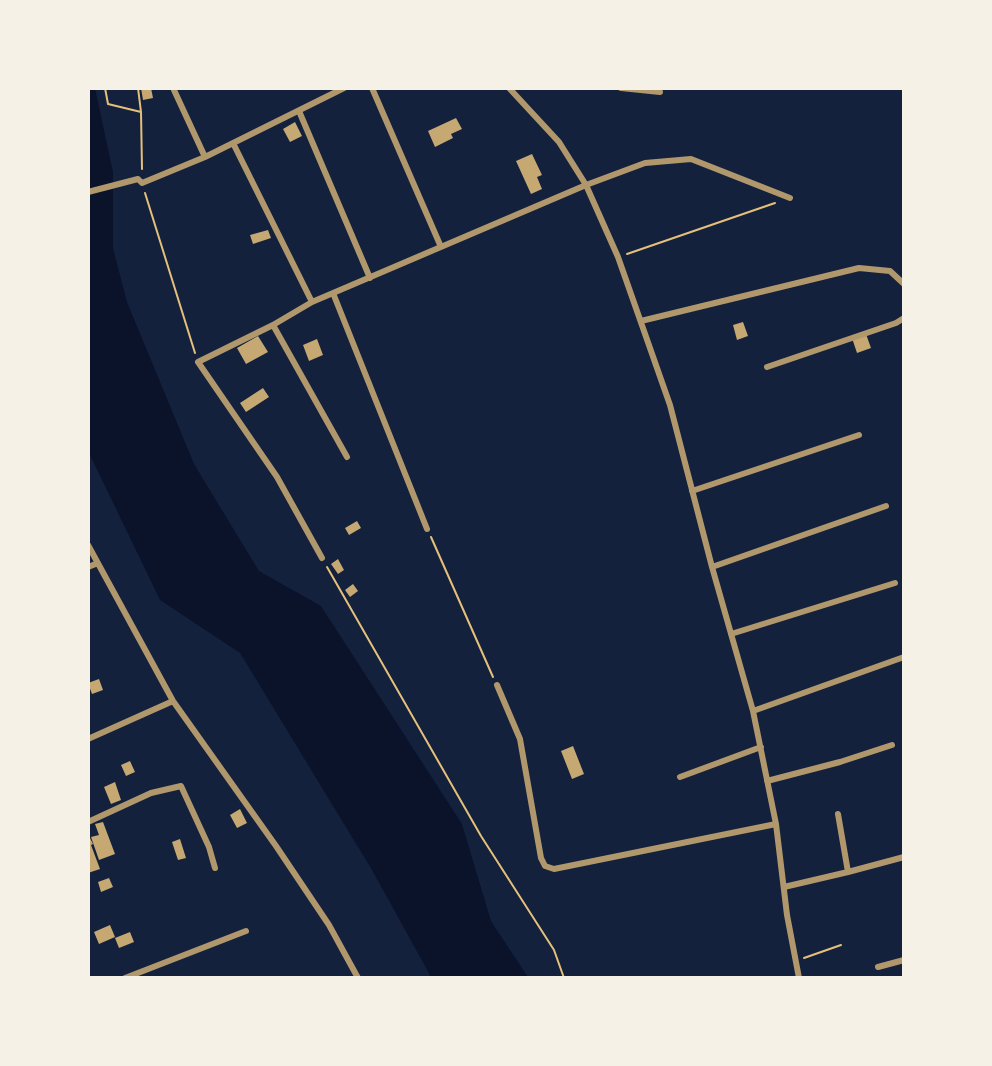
<!DOCTYPE html>
<style>
body{margin:0}
#map{position:relative;width:992px;height:1066px;overflow:hidden;background:#14213d;font-family:"Sofia Sans Condensed",sans-serif}
canvas{display:block}
.frame{position:absolute;inset:0;border:90px solid #f6f1e7;pointer-events:none}
</style>
<div id="map">
<canvas width="992" height="1066"></canvas>
<div class="frame"></div>
</div>
<script>
const ctx = document.querySelector('canvas').getContext('2d');
ctx.lineJoin = 'round';
function fill(path, color) { ctx.fillStyle = color; ctx.fill(path, 'evenodd'); }
function strokePath(path, color, width, dash) { ctx.strokeStyle = color; ctx.lineWidth = width; ctx.lineCap = dash ? 'butt' : 'round'; ctx.setLineDash(dash || []); ctx.stroke(path); }
fill(new Path2D(`
 M95 88 113 172V248L127 302 194 464 259 571 321 606 462 824 491 921 528 977H431L372 870 240 653 160 600 89 453 88 89Z`), '#0b132b');
fill(new Path2D(`
 M141 88H151L153 98 143 100Z
 M456 118 462 129 451 134 453 138 435 147 428 131Z
 M295 122 302 136 290 142 283 129Z
 M532 154 542 175 537 177 542 189 531 194 516 161Z
 M268 230 271 238 253 244 250 235Z
 M743 322 748 336 737 340 733 325Z
 M866 334 871 348 857 353 852 338Z
 M258 336 268 352 246 364 237 348Z
 M317 339 323 355 309 361 303 345Z
 M263 388 269 397 246 412 240 403Z
 M357 521 361 528 349 535 345 528Z
 M338 559 344 570 338 574 331 564Z
 M353 584 358 591 350 597 345 590Z
 M99 679 103 690 92 694 88 683Z
 M573 746 584 774 572 779 561 751Z
 M130 761 135 772 126 776 121 765Z
 M115 782 121 800 111 804 104 787Z
 M240 809 247 823 237 828 230 815Z
 M103 822 115 854 99 860 91 837 99 835 95 824Z
 M88 834 93 844 91 845 100 869 88 873Z
 M180 839 186 858 178 860 172 842Z
 M109 878 113 887 101 892 98 882Z
 M110 925 115 937 99 944 94 932Z
 M130 932 134 942 119 948 115 938Z`), '#c6a872');
strokePath(new Path2D(`
 M105 88 108 104 141 112
 M138 88 141 112 142 169
 M145 193 195 353
 M627 254 775 203
 M431 537 493 677
 M327 567 481 836 554 950 564 978
 M804 958 841 945`), '#e5c07b', 2);
strokePath(new Path2D(`
 M372 88 441 247
 M509 88 559 142 586 185 618 257 670 405 712 567 753 711 776 824 787 915 799 978
 M621 88 660 92
 M174 90 205 157
 M299 111 370 278
 M233 143 312 302
 M88 192 138 179 142 183 205 157 344 88
 M333 293 427 529
 M641 321 859 268 890 271 904 284
 M273 325 347 457
 M767 367 896 323 904 318
 M692 491 859 435
 M88 545 173 701 276 846 329 925 358 978
 M322 558 277 477 198 362 273 325 312 302 586 185 645 163 691 159 790 198
 M88 567 98 563
 M712 567 886 506
 M731 634 895 583
 M497 685 520 739 541 858 545 866 554 869 776 824
 M753 711 904 657
 M88 739 173 701
 M680 777 761 747
 M767 781 840 762 892 745
 M838 814 848 872
 M88 822 151 793 181 786 209 847 215 868
 M784 887 848 872 904 857
 M878 967 904 960
 M125 978 246 931`), '#b1986c', 6);
</script>
